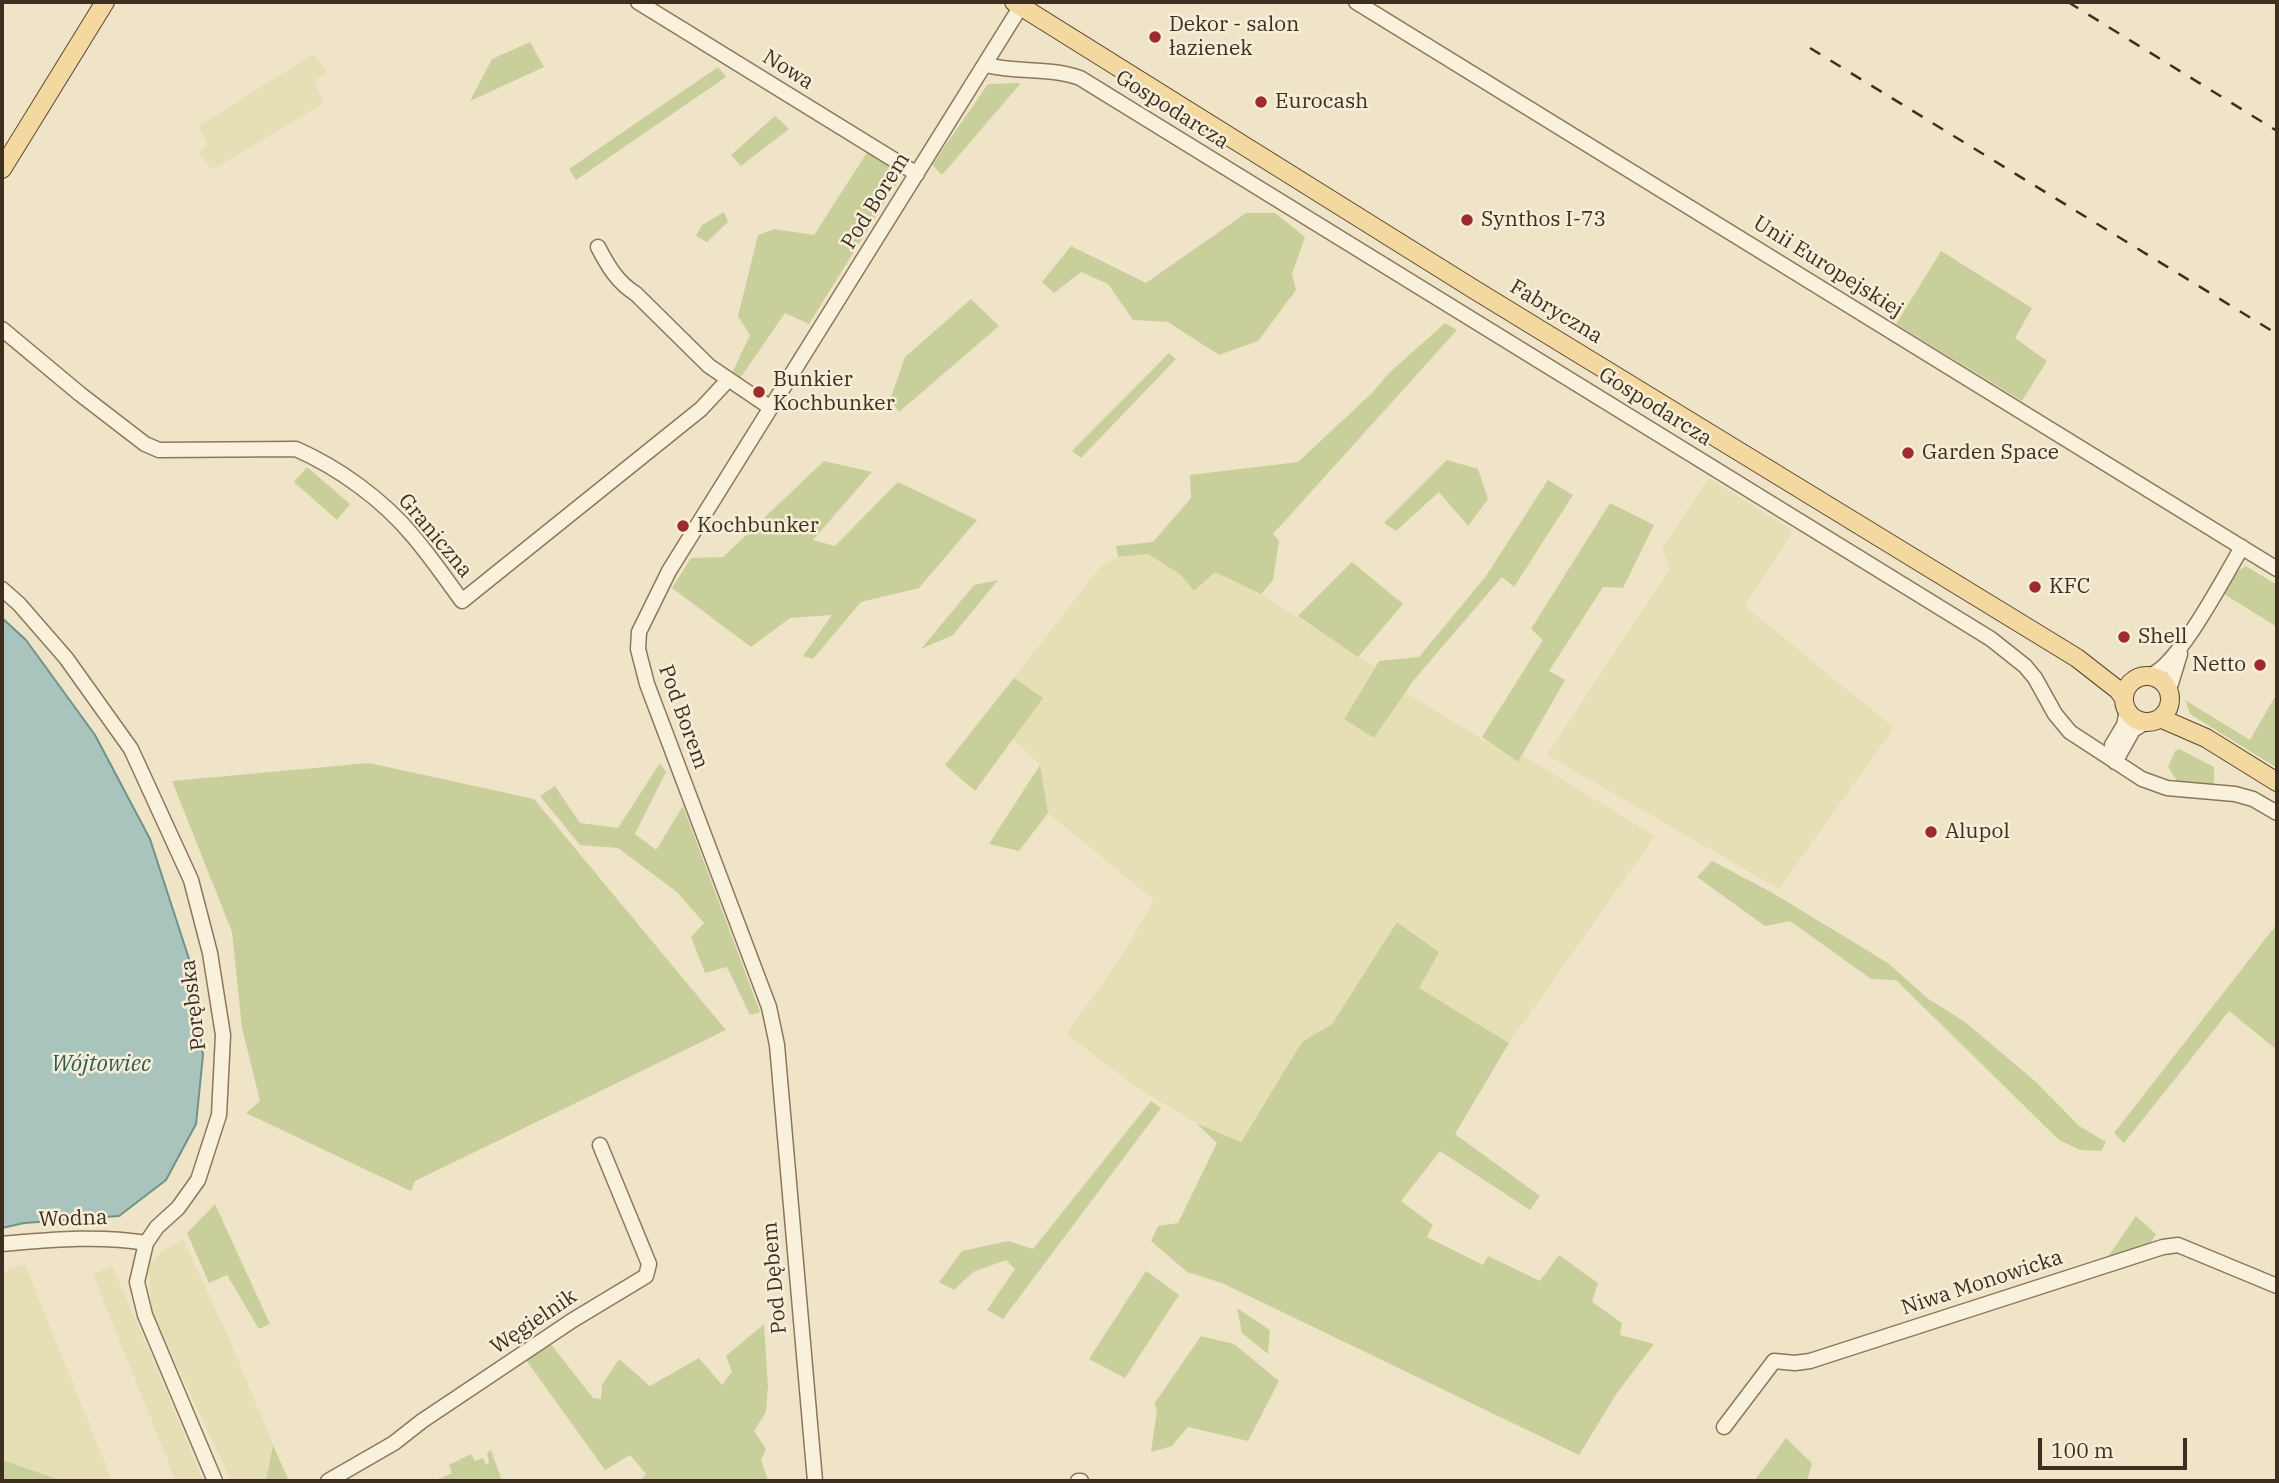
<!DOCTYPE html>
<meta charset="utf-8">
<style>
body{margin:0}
#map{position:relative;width:2279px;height:1483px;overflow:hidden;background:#f0e4c8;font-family:"IBM Plex Serif",serif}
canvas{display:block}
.frame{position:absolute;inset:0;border:4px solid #3d2e20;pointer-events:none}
.scale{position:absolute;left:2038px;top:1438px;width:149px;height:32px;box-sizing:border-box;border:4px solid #3d2e20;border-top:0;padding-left:9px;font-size:21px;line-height:24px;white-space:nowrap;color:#3d2e20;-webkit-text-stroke:5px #f7eed8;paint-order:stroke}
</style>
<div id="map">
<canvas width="2279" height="1483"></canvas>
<div class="frame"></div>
<div class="scale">100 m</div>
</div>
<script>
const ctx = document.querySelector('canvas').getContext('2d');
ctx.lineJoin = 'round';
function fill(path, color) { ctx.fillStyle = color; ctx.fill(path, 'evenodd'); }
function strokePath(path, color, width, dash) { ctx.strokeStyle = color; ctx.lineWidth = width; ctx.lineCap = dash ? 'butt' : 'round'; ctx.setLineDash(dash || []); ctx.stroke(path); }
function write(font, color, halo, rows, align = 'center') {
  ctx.font = font + ' "IBM Plex Serif",serif'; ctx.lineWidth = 5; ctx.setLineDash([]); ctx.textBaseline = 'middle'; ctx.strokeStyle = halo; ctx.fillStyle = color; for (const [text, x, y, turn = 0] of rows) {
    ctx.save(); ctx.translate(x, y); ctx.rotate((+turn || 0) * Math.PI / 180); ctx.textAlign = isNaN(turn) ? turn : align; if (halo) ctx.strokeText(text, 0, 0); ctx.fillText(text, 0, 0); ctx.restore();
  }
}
fill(new Path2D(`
 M313 54 327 73 314 81 324 103 212 170 199 152 207 144 199 126Z
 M1709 478 1793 531 1745 606 1894 728 1779 889 1547 755 1670 569 1662 549Z
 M1148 554 1181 575 1194 591 1215 572 1261 594 1375 667 1344 719 1374 738 1405 692 1518 761 1522 755 1655 836 1509 1043 1418 987 1439 952 1398 922 1332 1024 1302 1042 1240 1142 1196 1123 1136 1087 1066 1034 1120 959 1154 900 1048 813 1040 765 1013 739 1043 698 1014 678 1100 567 1118 557Z
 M183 1239 231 1343 273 1445 266 1481H231L151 1310 149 1267 161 1252Z
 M25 1264 112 1481H63L2 1460V1272Z
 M112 1265 170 1400 203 1481H176L93 1274Z`), '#e6deb5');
fill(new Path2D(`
 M530 42 544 67 470 101 492 59Z
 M718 67 726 77 576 180 569 169Z
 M1021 83 942 175 932 165 988 84Z
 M775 116 789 129 741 166 731 155Z
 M868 151 901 176 809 324 785 313 741 377 732 373 750 335 738 316 758 235 774 229 814 235Z
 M724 212 728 222 707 242 696 236 702 225Z
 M1246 213H1275L1305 237 1292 274 1296 290 1258 341 1219 355 1168 322 1133 320 1108 284 1081 272 1054 293 1042 282 1071 246 1146 283Z
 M1941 251 2032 308 2015 338 2047 361 2022 401 1896 324Z
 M971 299 999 326 899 412 890 400 905 357Z
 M1445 323 1457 330 1273 534 1279 541 1273 580 1261 594 1215 572 1194 591 1181 575 1148 554 1118 557 1116 546 1153 542 1191 498 1190 475 1298 462 1372 393 1389 373Z
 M1169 353 1176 359 1081 458 1072 451Z
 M1447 460 1478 469 1488 499 1468 526 1439 492 1396 531 1384 523Z
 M824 461 872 472 813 540 835 546 898 482 977 520 919 588 861 602 813 659 803 656 832 615 790 618 751 647 672 588 691 558 723 557Z
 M307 467 350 504 337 520 294 482Z
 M1548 480 1573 495 1514 587 1502 577 1413 681 1374 738 1344 719 1379 661 1419 657 1486 576Z
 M1610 503 1654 525 1623 588 1603 587 1549 671 1565 680 1518 762 1482 737 1543 640 1531 629Z
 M1352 562 1403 604 1358 657 1298 616Z
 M2246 566 2277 585V627L2224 594 2238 571Z
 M998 580 953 635 921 649 974 585Z
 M1014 678 1043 698 975 791 945 765Z
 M2277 693V768L2190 714 2185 700 2250 740Z
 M2179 749 2214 767V783L2202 787 2177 781 2168 767 2175 751Z
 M369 763 534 799 726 1030 415 1181 411 1191 246 1113 260 1101 242 1028 232 932 172 781Z
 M660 763 666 772 635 834 656 850 683 806 760 1012 750 1015 727 967 705 973 691 937 704 923 677 892 618 848 580 845 540 796 555 786 580 823 618 828Z
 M1040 765 1048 813 1019 851 989 844Z
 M1712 861 1771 892 1888 963 1927 998 1965 1022 2036 1082 2079 1126 2106 1142 2101 1151 2080 1150 2059 1140 1896 980 1871 979 1790 921 1765 926 1697 877Z
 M1397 922 1439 952 1419 988 1509 1043 1455 1134 1540 1196 1530 1210 1440 1151 1401 1201 1433 1225 1427 1237 1483 1265 1488 1256 1540 1281 1559 1255 1598 1283 1592 1302 1622 1323 1620 1335 1654 1344 1617 1393 1579 1455 1222 1283 1187 1272 1151 1241 1158 1226 1178 1223 1217 1143 1196 1123 1241 1142 1302 1042 1332 1024Z
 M2277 924V1050L2229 1011 2124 1143 2114 1133Z
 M1151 1101 1161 1108 1003 1319 987 1310 1015 1269 1006 1260 973 1272 954 1290 939 1282 962 1251 1008 1241 1033 1249Z
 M215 1204 270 1324 259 1329 227 1275 209 1283 187 1233Z
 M2136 1216 2156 1234 2150 1244 2107 1258Z
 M1146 1271 1179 1295 1125 1378 1089 1359Z
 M1237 1308 1270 1330 1268 1354 1242 1333Z
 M764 1324 768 1387 766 1412 754 1431 766 1449 761 1460 768 1481H641L646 1474 630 1455 605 1470 526 1360 550 1343 593 1398 601 1399 602 1385 619 1359 650 1386 699 1358 722 1385 732 1372 726 1356Z
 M1201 1336 1234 1344 1279 1381 1248 1441 1188 1427 1172 1446 1151 1452 1157 1410 1154 1404Z
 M1786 1438 1812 1463 1807 1481H1754Z
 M273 1445 289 1481H266Z
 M491 1450 502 1481H434L452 1473 449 1465 471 1454 475 1461 483 1458 486 1465 489 1462 487 1453Z
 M2 1460 63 1481H2Z`), '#c9cf9b');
const water = new Path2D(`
 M2 618 26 640 95 735 150 839 191 965 203 1055 196 1124 166 1180 119 1216 24 1223 2 1228Z`);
fill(water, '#a9c4bc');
strokePath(water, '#6f938a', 2);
const minor = new Path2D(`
 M638 2 917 174
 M1356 2 2277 569
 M986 65C1017 73 1049 67 1080 78L1991 639 2025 666 2035 678 2055 714 2070 732 2142 779 2167 788 2235 794 2253 799 2277 813
 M598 247C608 266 617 282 636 294L709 366 771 408
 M2 329 80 394 145 444 159 450 296 449C339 468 382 499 413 536 430 556 446 579 462 601L701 409 728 380
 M2 589 19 604 66 658 131 749 191 880 210 953 223 1035 219 1115 198 1180 178 1208 157 1227 146 1243 137 1282 145 1315 215 1481
 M2151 675C2179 664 2225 576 2242 547
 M2169 690 2180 654
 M2112 745 2124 725 2127 711
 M2115 762 2133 730 2146 722
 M2 1244C50 1240 97 1235 146 1243
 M1724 1427 1774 1361 1795 1363 1810 1361 2163 1247 2178 1245 2277 1286
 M328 1481 394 1443 422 1421 573 1320 646 1276 649 1264 600 1145
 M815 1481 777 1045 769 1007 647 684 638 649 639 632 669 571 1021 6
 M1078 1481H1081`);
const major = new Path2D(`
 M1014 2 1475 290 2077 658 2118 690 2123 697
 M2 169 105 2
 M2124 699a23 23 0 1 1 46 0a23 23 0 1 1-46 0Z
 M2160 718 2206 738 2277 782`);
strokePath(minor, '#8d765c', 17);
strokePath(major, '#5b4430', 20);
strokePath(minor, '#faf1dc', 14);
strokePath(major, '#f3d9a0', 18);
strokePath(new Path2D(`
 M2068 2 2277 131
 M1810 48 2277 334`), '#3d2e20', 2.5, [12, 12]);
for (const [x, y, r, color] of [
 [1155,37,7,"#9e2a2b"],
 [1261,102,7,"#9e2a2b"],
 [1467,220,7,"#9e2a2b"],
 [759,392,7,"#9e2a2b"],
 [1908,453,7,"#9e2a2b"],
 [683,526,7,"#9e2a2b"],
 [2035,587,7,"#9e2a2b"],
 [2124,637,7,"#9e2a2b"],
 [2260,665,7,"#9e2a2b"],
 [1931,832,7,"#9e2a2b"]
]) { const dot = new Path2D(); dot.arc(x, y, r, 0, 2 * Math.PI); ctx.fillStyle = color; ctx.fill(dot); strokePath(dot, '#f7eed8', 2.5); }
write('21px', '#3d2e20', '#f7eed8', [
 ["Dekor - salon",1169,25],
 ["łazienek",1169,49],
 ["Eurocash",1275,102],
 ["Synthos I-73",1481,220],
 ["Bunkier",773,380],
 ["Kochbunker",773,404],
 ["Garden Space",1922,453],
 ["Kochbunker",697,526],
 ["KFC",2049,587],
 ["Shell",2138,637],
 ["Netto",2246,665,"right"],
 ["Alupol",1945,832]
], 'left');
write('21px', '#3d2e20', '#f7eed8', [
 ["Nowa",788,70,32],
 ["Gospodarcza",1172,110,32],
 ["Pod Borem",876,201,-58],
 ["Unii Europejskiej",1828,267,32],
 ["Fabryczna",1556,312,31],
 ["Gospodarcza",1655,407,32],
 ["Graniczna",435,536,50],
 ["Pod Borem",683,717,70],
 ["Porębska",194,1005,-97],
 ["Wodna",73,1219,-2],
 ["Pod Dębem",775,1278,-95],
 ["Niwa Monowicka",1982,1283,-18],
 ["Węgielnik",534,1322,-34]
]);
write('italic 23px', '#2f5d5a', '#f7eed8', [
 ["Wójtowiec",101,1064]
]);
</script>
